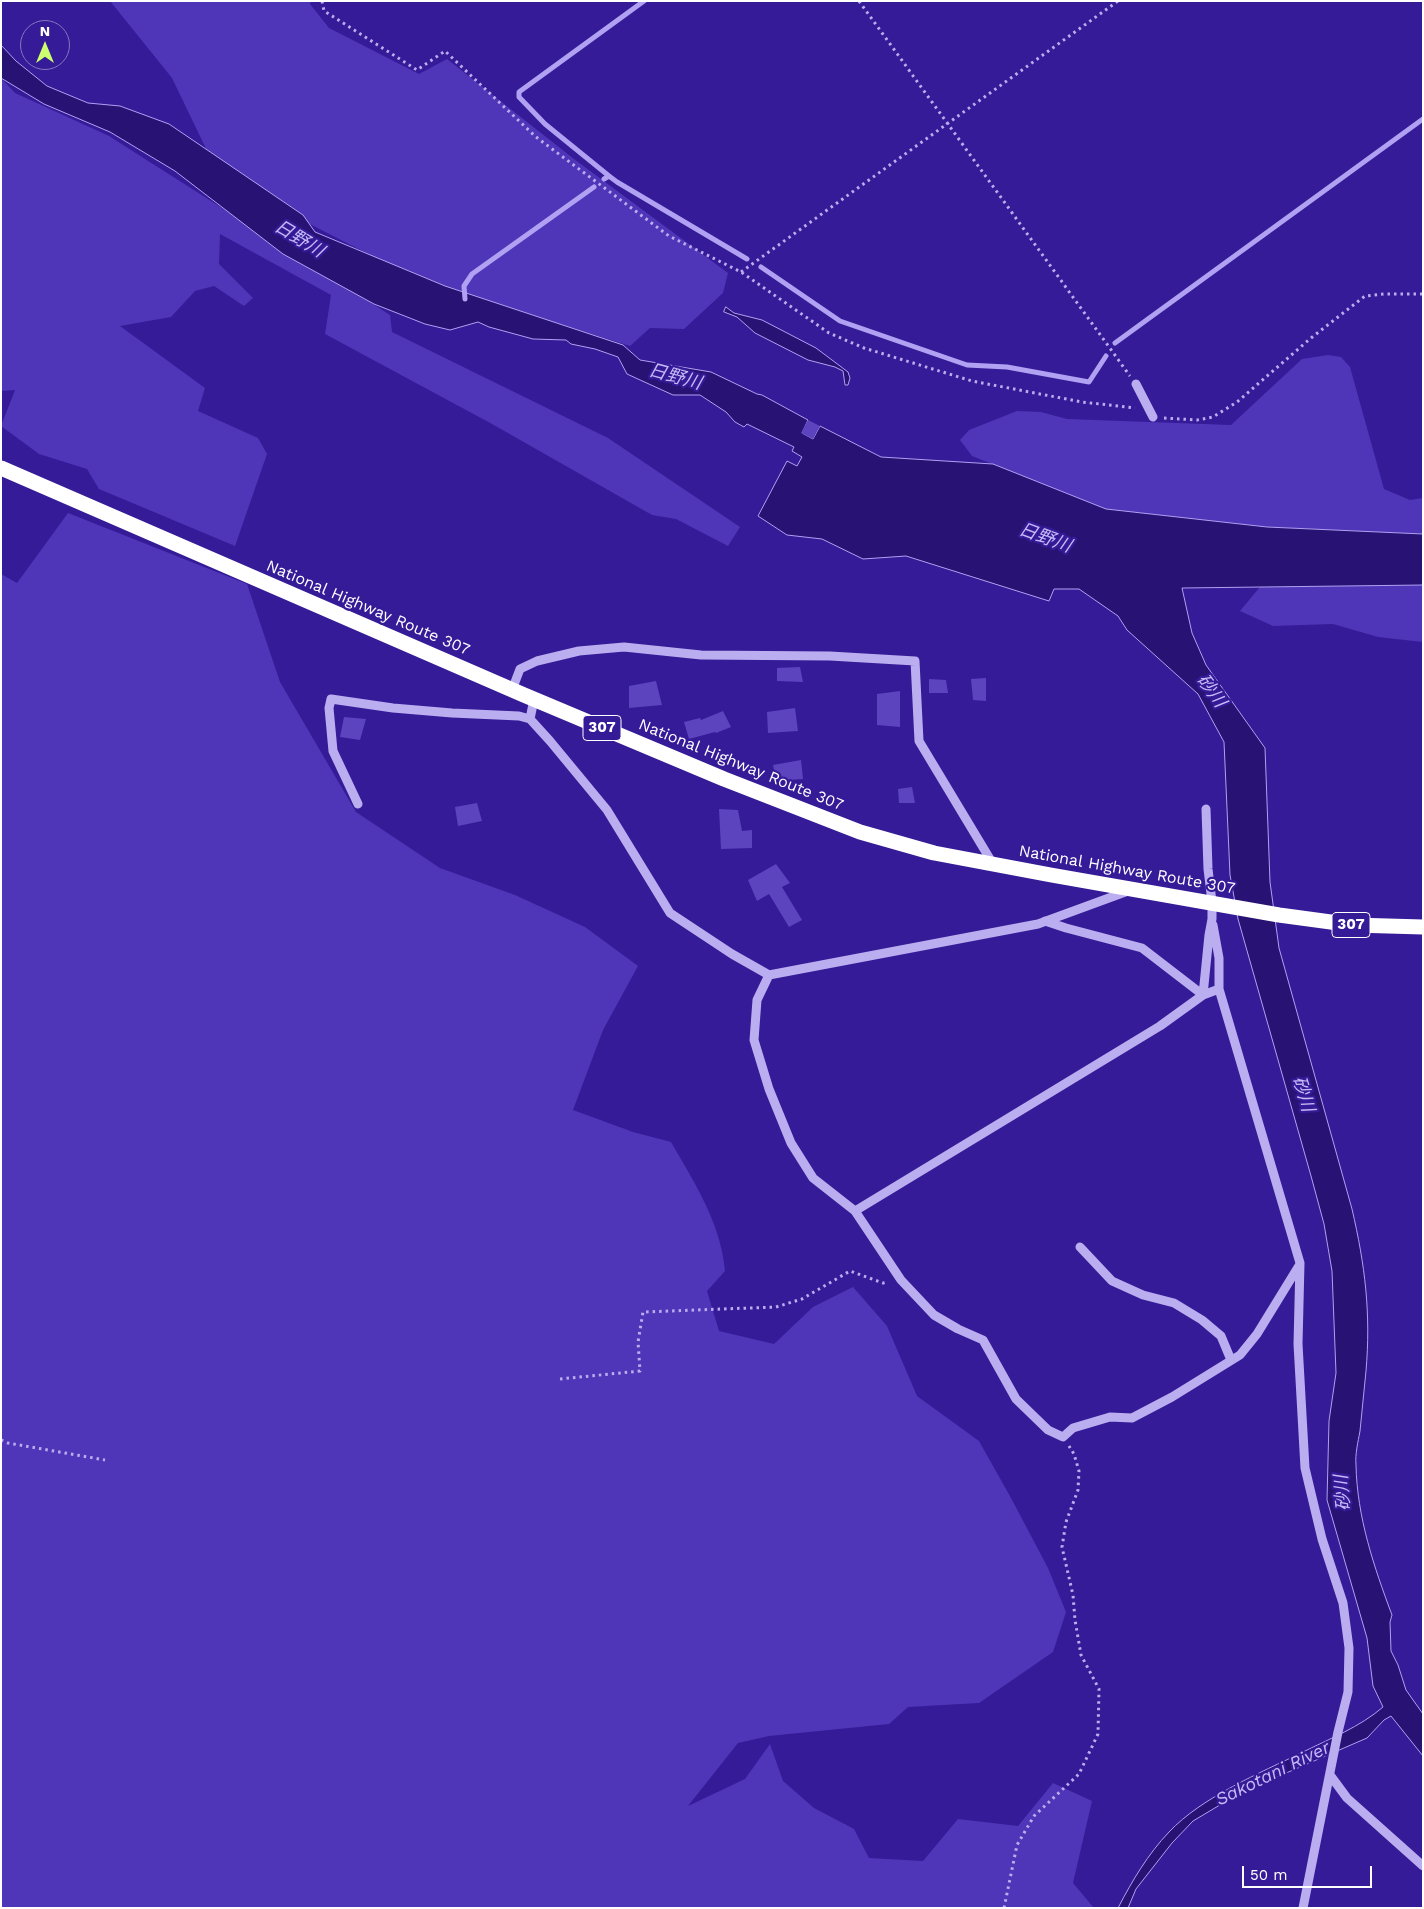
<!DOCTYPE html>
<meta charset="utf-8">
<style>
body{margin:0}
#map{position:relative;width:1424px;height:1909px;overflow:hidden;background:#351b97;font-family:"Work Sans",sans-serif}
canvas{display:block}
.frame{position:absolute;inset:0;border:2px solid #fff;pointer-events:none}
.north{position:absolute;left:20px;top:20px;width:50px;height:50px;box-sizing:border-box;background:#351b97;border:1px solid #8676c1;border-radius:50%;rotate:0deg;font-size:14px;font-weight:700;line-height:20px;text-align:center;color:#fff}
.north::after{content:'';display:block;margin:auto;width:18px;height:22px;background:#cbff6d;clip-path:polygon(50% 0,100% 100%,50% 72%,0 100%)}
.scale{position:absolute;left:1242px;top:1866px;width:130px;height:22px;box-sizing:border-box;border:2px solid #fff;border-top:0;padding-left:6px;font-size:15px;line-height:18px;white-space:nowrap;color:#fff;-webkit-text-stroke:4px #351b97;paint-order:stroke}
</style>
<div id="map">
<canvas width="1424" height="1909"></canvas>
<div class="frame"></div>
<div class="north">N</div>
<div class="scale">50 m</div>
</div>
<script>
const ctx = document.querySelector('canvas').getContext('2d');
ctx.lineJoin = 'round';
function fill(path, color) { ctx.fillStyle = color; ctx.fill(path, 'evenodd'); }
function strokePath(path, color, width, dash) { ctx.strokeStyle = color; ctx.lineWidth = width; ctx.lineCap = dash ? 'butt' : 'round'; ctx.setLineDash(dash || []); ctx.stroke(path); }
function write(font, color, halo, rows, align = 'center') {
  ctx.font = font + ' "Work Sans","Noto Sans JP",sans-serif'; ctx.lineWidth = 4.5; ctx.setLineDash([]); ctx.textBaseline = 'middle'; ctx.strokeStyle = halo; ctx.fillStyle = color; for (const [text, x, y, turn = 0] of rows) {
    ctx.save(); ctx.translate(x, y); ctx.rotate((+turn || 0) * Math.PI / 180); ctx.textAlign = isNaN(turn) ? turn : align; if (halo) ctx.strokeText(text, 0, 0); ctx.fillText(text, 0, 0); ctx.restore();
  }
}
fill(new Path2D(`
 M110 1H311L310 4 329 28 419 74 447 59 574 159 728 273 723 293 684 329 650 328 630 346 419 280 302 220 210 157 172 78Z
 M1 78 15 93 109 136 390 315 392 332 608 438 740 527 728 546 676 519 652 515 492 424 325 334 331 295 220 234 219 264 253 298 244 306 214 286 195 291 171 317 120 326 205 388 198 411 258 438 267 454 235 546 99 489 87 469 39 454 1 426 15 390 1 391Z
 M1328 355 1341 357 1350 367 1384 489 1410 500 1423 498V534L1267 527 1105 509 972 456 960 440 969 430 1017 411 1041 412 1067 419 1231 425 1302 359Z
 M68 513 247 584 280 682 356 812 440 868 515 895 585 927 638 966 603 1030 573 1110 633 1132 671 1142C694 1182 721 1223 725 1271L707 1291 719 1331 774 1344 813 1307 853 1287 887 1326 917 1396 979 1441 1011 1498 1048 1568 1066 1612 1053 1652 979 1703 908 1707 889 1724 769 1736 738 1743 688 1806 745 1779 770 1744 783 1781 814 1808 854 1829 869 1858 923 1861 958 1819 1018 1826 1053 1783 1092 1801 1073 1883 1094 1908H1V574L17 583Z
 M1269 576 1423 581V642L1378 637 1333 624 1273 626 1240 611Z`), '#4f36b8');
const water = new Path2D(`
 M1 45 16 61 47 86 88 103 120 106 169 124 303 215 315 232 445 286 623 345 640 360 711 372 757 394 762 395 808 420 802 433 813 439 820 426 881 457 993 464 1106 509 1267 527 1423 534V585L1182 588 1192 633 1206 665 1265 748 1270 882 1279 948 1352 1209C1365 1265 1371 1313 1366 1371 1364 1391 1362 1411 1360 1431 1358 1442 1355 1454 1356 1465 1357 1517 1374 1567 1392 1615L1390 1622 1391 1651 1398 1665 1406 1690 1423 1714V1756L1391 1716 1384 1720 1367 1738 1240 1793 1193 1821 1172 1843 1136 1889 1128 1908H1118C1132 1881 1148 1854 1169 1832 1202 1797 1260 1773 1303 1752 1329 1739 1360 1727 1383 1707L1373 1686 1367 1638 1327 1500 1329 1421 1336 1373 1332 1271 1324 1224 1311 1176 1238 919 1230 875 1224 742 1198 694 1127 630 1118 616 1079 589H1054L1049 601 906 556 863 559 822 539 787 535 758 516 787 461 797 466 802 457 792 451 794 447 747 424 744 427 735 422 726 412 700 395H673L627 374 618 357 595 349 571 344 566 340 533 339 489 327 478 322 450 330 425 324 374 304 283 254 175 171 110 132 44 104 1 78Z
 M726 307 734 313 762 320 816 348 848 372 850 378 848 385H845L843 371 835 367 808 360 755 333 737 317 724 312Z`);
fill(water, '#281274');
strokePath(water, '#b0a1f2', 1);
strokePath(new Path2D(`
 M609 176 545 124 519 97V92L644 1
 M604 179 609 176 617 182 747 259
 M761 267 840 321 967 365 1007 367 1089 382 1106 356
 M465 299 464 286 472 274 594 187
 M1115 343 1423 119`), '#b0a1f2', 5);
fill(new Path2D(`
 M808 420 820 426 813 439 801 433Z
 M800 667 803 682 777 681V668Z
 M986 678V701L973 700 971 679Z
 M929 679 946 680 948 693H929Z
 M656 681 662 705 629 708V686Z
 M900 691V727L877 725V694Z
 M795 708 798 731 768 733 767 712Z
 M723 711 731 727 716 733 715 732 689 739 684 722 700 718 701 720Z
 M344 717 366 719 360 740 340 737Z
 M801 760 803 779 776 781 773 765Z
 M912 787 915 803H899L898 789Z
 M477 803 482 821 458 826 455 807Z
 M719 809 738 810 742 831 752 830V848L721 849Z
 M776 864 790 883 782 887 802 920 789 927 769 894 757 901 748 880Z`), '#5c44be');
strokePath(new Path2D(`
 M322 1 324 11 329 14 417 70 445 51 536 137 669 236 741 272 829 333 864 348 972 381 1082 402 1135 408
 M859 1 1130 376
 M741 272 1118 1
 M1164 418 1197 420 1213 417 1237 402 1311 338 1365 296 1384 294H1423
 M560 1379 640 1371 638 1342 643 1312 776 1307 802 1299 850 1271 883 1283 888 1282
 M1 1440 8 1443 105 1460
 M1004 1908 1017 1845 1034 1816 1079 1774 1098 1734 1099 1689 1081 1655 1075 1620 1073 1595 1062 1547 1066 1522 1078 1490 1079 1471 1074 1454 1069 1446`), '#bbaef0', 3, [2.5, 4]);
strokePath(new Path2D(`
 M1136 384 1153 417
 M512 690 520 669 537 661 579 651 624 647 701 655 830 656 915 661 919 741 993 864
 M534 699 530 719 550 741 607 810 670 913 732 954 769 975 1038 924 1128 891
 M358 804 333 751 329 708 331 699 393 708 452 713 519 716 530 719
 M1045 921 1066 928 1142 948 1203 995
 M1213 925 1219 958V989
 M769 975 757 1000 754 1040 769 1089 791 1143 813 1178 855 1211 901 1280 934 1315 958 1329 983 1340 1016 1399 1048 1430 1063 1437 1073 1428 1110 1417 1132 1418 1172 1397 1240 1355 1257 1334 1300 1264
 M1203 995 1209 935 1212 919V902L1208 869 1206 809
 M855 1211 1160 1026 1203 995 1219 989 1300 1263 1298 1344 1305 1468 1322 1539 1343 1603 1349 1648 1348 1692 1338 1732 1303 1908
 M1080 1247 1112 1281 1143 1295 1174 1303 1202 1320 1221 1336 1231 1360
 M1330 1775 1347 1798 1423 1866`), '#bbaef0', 9);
strokePath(new Path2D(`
 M1 468 524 695 724 779 860 832 934 853 1051 875 1279 915 1353 925 1423 927`), '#fff', 15);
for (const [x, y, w] of [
 [602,728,38],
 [1351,925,38]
]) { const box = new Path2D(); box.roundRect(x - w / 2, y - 12.5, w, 25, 4); ctx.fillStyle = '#351b97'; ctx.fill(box); strokePath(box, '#fff', 1); }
write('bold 15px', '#fff', null, [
 ["307",602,728],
 ["307",1351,925]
]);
write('16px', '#fff', '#351b97', [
 ["National Highway Route 307",368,608,23],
 ["National Highway Route 307",741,765,22],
 ["National Highway Route 307",1127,870,10]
]);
write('italic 18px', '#c6bbf7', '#351b97', [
 ["日野川",299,239,31],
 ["日野川",675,377,15],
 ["日野川",1045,538,20],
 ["砂川",1211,691,54],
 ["砂川",1303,1094,73],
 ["砂川",1343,1493,-95],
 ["Sakotani River",1273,1774,-26]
]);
</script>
